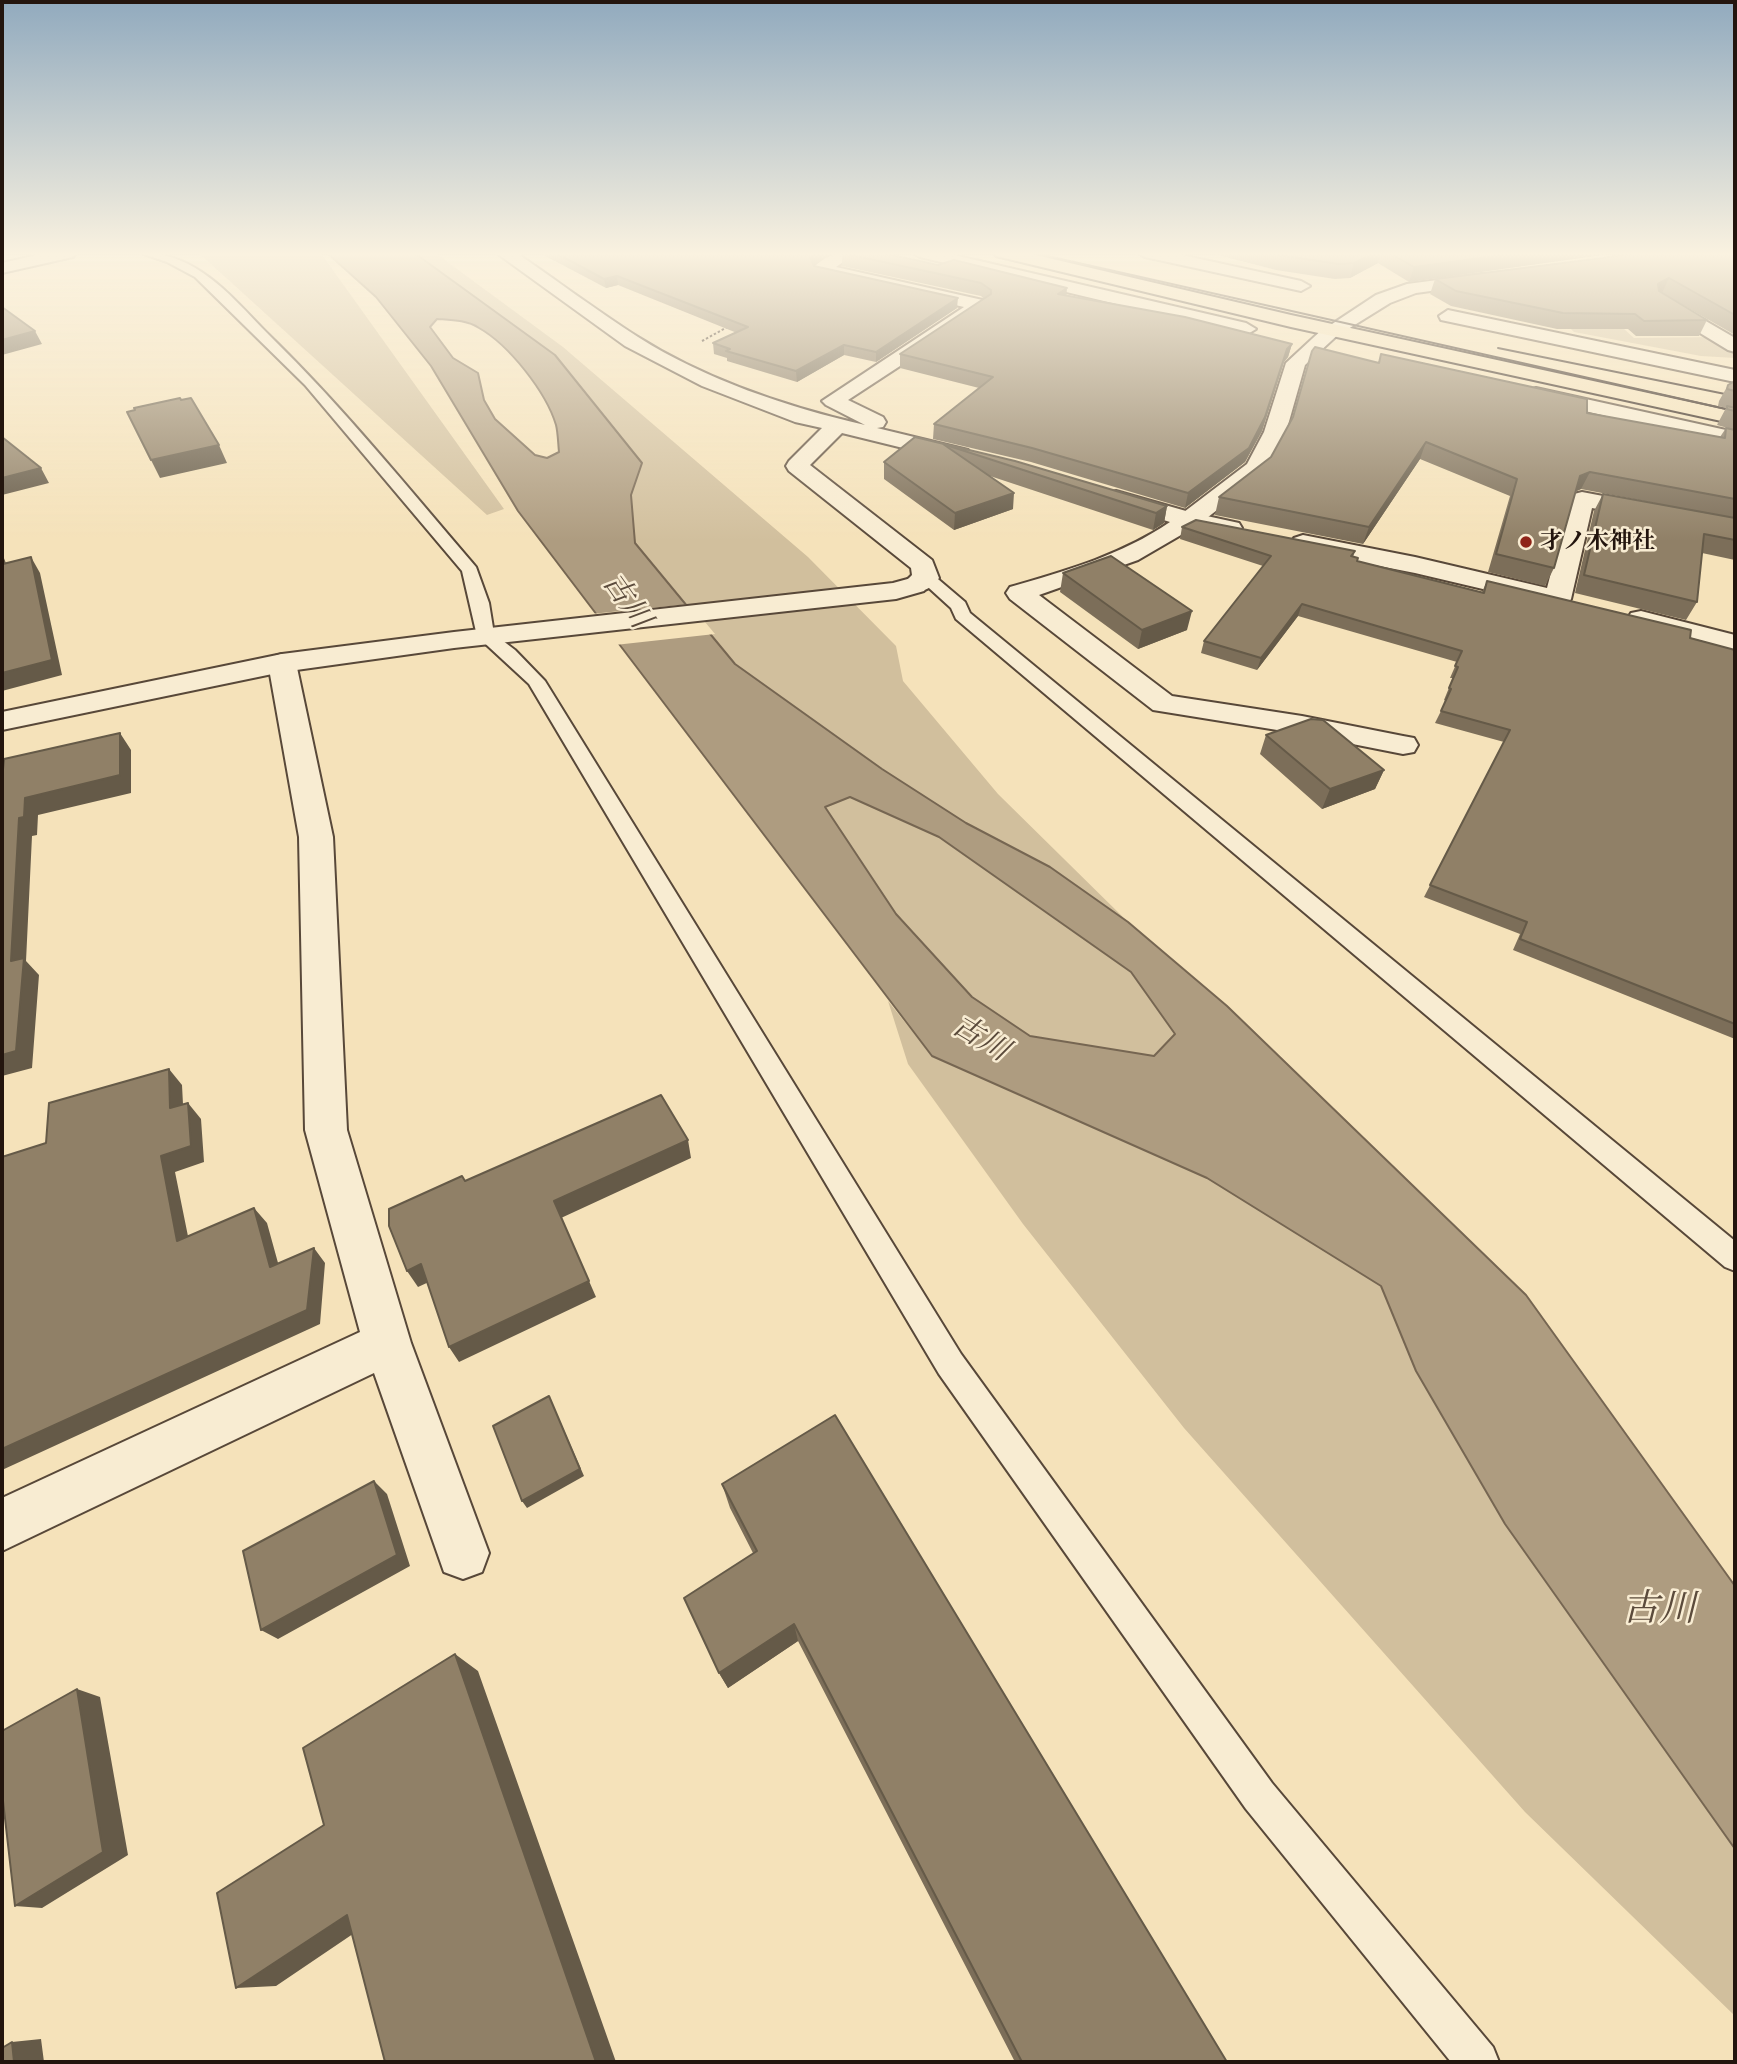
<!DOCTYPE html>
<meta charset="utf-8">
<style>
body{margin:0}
#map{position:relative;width:1737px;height:2064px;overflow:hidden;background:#f5e2ba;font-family:"Old Standard TT",serif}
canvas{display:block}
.frame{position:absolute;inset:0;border:4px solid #23150e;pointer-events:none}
</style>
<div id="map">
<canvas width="1737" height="2064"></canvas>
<div class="frame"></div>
</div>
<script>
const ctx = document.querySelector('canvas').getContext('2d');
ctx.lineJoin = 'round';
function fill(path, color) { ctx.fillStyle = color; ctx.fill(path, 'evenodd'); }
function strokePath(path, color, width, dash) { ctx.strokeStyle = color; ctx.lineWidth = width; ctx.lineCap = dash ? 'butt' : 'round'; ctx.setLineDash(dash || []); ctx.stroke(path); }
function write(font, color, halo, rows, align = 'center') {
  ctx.font = font + ' "Old Standard TT","Noto Serif JP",serif'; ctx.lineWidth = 5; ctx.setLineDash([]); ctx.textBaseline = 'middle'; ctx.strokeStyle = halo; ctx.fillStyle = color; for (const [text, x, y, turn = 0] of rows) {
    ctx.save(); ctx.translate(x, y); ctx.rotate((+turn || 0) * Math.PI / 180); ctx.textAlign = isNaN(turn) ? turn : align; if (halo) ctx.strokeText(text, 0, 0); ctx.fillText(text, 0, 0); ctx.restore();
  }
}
fill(new Path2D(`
 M192 252H320L504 509 487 515 201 255Z
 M413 252H434L563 347 808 557 896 646 903 681 998 794 1128 922 1050 867 966 823 882 769 735 664 635 543 631 495 555 355Z
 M1600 307 1634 338 1714 337 1735 352V358L1701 356 1574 332 1552 311Z
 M850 797 939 837 1131 972 1175 1034 1154 1056 1030 1036 972 997 896 914 825 807Z
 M888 1001 932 1056 1207 1178 1381 1286 1416 1371 1505 1524 1735 1849V2016L1525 1812 1184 1428 1023 1224 908 1064Z`), '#d1bf9d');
const water = new Path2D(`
 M326 252H413L555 355 642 463 631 495 635 543 735 664 882 769 966 823 1050 867 1128 922 1227 1006 1526 1295 1735 1586V1849L1505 1524 1416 1371 1381 1286 1207 1178 932 1056 518 511 431 366 376 297ZM437 319C451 320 467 320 479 328 509 345 546 392 556 425 558 433 558 443 559 452L547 458 535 455 495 419 484 400 478 373 453 358 430 327ZM850 797 939 837 1131 972 1175 1034 1154 1056 1030 1036 972 997 896 914 825 807Z`);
fill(water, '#ae9c80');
strokePath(water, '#766652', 2);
fill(new Path2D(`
 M690 604 715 634 615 645 591 614Z`), '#f5e2ba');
const service = new Path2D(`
 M138 252C161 252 183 259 203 273 227 289 248 314 269 335 343 407 408 488 476 567L489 603 494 634 515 650 545 681 961 1354 1272 1783 1493 2047 1499 2062H1451L1246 1809 939 1374 529 684 477 636 462 571 305 385 195 277 167 262Z
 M926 573 932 574 965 602 970 613 1735 1241V1271L1725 1267 956 619 951 608 918 578Z`);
const minor = new Path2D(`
 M50 252 76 253 73 257 2 273V263Z
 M495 252H515C556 280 596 310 638 337 706 380 787 407 865 425L826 405 822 401 964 307 815 273 812 269C825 255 839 252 857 252L836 267 987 301 989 305 987 309 848 400 883 417 886 422 883 427 877 428 968 450 971 455 968 460 960 462 842 433 810 465 932 560 939 578C931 590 919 594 906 591L902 585 912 575 911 568 789 471 786 466 789 461 822 428 795 422 702 386 625 346Z
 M911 252H941L1246 323 1256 329 1246 335 920 257Z
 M1136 252H1168L1301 281 1310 286 1301 291 1145 257Z
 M1483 274 1489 275 1492 279 1489 283 1416 293 1390 303 1340 334 1333 336 1323 330 1376 295 1407 284Z
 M1661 295 1735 338V352L1728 350 1654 305 1652 301Z
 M1448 310 1735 370V382L1441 320 1439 316Z
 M1536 388 1735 432V446L1529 398 1526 394 1529 390Z
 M1116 491 1193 513 1239 523 1242 528 1239 533 1230 535 1193 528 1138 560 1039 595 1172 696 1302 716 1403 736 1414 738 1418 745 1414 752 1403 754 1302 734 1153 710 1010 599 1006 593 1010 587C1065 571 1122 555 1170 522L1108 503 1104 498 1108 493Z
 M1582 492 1735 521V535L1592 508 1571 599 1567 605 1558 607 1549 605 1545 600 1538 602 1415 573 1303 551 1294 548 1290 543 1294 538 1303 535 1415 557 1547 588 1570 499 1574 494Z
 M1641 611 1735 635V651L1631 625 1627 619 1631 613Z
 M282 654 292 657 296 663 333 837 347 1130 411 1343 489 1553 482 1572 463 1579 444 1572 374 1373 2 1551V1498L360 1332 305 1130 299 837 268 663 272 657Z`);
const tertiary = new Path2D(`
 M1333 324 1343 330 1305 365 1286 432 1264 473 1198 525 1189 527 1180 525 1177 520 1180 515 1247 464 1264 432 1286 363 1326 326Z
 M915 577 924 579 928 585 924 591 896 599 454 648 282 672 2 730V712L282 654 454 632 893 583Z`);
const trunk = new Path2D(`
 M993 252H1023L1291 315 1735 412V424L1291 327 996 256Z`);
strokePath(service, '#584839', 4);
strokePath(minor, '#584839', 4);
strokePath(tertiary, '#584839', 4);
strokePath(trunk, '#23150e', 4);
strokePath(new Path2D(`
 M702 341 731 325`), '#23150e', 2, [2.5, 2]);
fill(service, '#f8ecd2');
fill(minor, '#f8ecd2');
fill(tertiary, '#f8ecd2');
fill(trunk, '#f5e2ba');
strokePath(new Path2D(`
 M1030 252 1735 411
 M1498 348 1735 396`), '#23150e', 2);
fill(new Path2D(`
 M538 252H830V254L814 265V266L957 308 876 362 844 355 797 382 727 361V358L714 354 713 343 737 333 618 285 606 288Z
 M1207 252H1623L1409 282 1378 263 1350 278 1335 279 1276 270Z
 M1735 252V335L1662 293 1707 320 1699 336H1636L1628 329H1557L1451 306 1430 294 1435 279 1603 258Z
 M842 253 1066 295 1292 344 1288 357 1284 362 1262 431 1245 462 1185 508 1031 462 933 439 934 424 979 388 900 368V354L984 299 981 296 842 266Z
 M1735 381V430L1717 425 1718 423 1726 408 1718 406 1719 401 1728 385Z
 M1587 413 1720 437 1726 428 1735 430V560L1702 553 1697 602 1686 620 1575 593 1594 511 1603 494 1717 515 1581 489 1575 492 1554 568 1545 586 1488 572 1510 496 1420 459 1363 544 1215 515 1219 497 1271 457Z
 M915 437 1167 506 1164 523 1153 530 990 476 1013 509 954 530 884 479V462Z
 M1182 527 1355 551 1353 557 1357 561 1482 592 1487 581 1735 650V1039L1513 950 1520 934 1424 897 1504 742 1435 723 1446 701 1444 700 1453 678H1450L1457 662 1298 616 1257 670 1201 653 1204 641 1263 566 1180 539Z
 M1063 573 1187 630 1138 649 1060 592Z
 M1266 735 1384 770 1375 789 1322 809 1260 754Z
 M722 1484 1227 2062H1015L798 1641 728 1688 719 1673 753 1553 730 1508Z`), '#7c6e59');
fill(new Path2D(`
 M818 252H830V254L811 267 810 257Z
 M1376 252H1381L1378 263 1350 278 1354 263Z
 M1524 252H1623L1409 282 1414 267Z
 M617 276 618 285 606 288 604 279Z
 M1669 278 1662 293 1651 299 1658 284Z
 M1067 288 1066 301 1058 294Z
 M958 298 957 308 876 362V352Z
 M35 331 42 344 2 355V340Z
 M1292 344 1288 357 1284 362 1262 431 1245 462 1185 508 1188 493 1287 349Z
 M844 345V355L797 382 796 371Z
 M1426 442 1420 459 1363 544 1369 527Z
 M219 445 227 463 160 478 151 460Z
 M41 468 49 483 2 495V478Z
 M1590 472 1581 489 1571 493 1580 476Z
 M1014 493 1013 509 954 530 955 513Z
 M1167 506 1164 523 1153 530 1156 513Z
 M2 553 12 579 2 561Z
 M31 557 40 573 62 675 2 691V673Z
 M1302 604 1298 616 1257 670 1261 658Z
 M1192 611 1187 630 1138 649 1142 630Z
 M120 733 131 750V793L38 815 37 835 32 836 26 961 39 975 32 1068 2 1076V1055L11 961 19 818 25 798Z
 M1384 770 1375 789 1322 809 1330 789Z
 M169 1069 182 1085 184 1124 170 1108Z
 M188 1103 201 1119 204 1162 175 1172 192 1256 177 1241 161 1156Z
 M688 1140 691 1158 561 1218 554 1201Z
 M254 1208 267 1223 283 1281 270 1267Z
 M314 1248 325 1263 320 1324 2 1470V1449Z
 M421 1264 431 1281 418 1287 407 1271Z
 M589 1281 596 1297 459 1362 449 1347Z
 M549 1396 584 1476 527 1508 522 1501Z
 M374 1481 387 1494 410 1566 278 1639 261 1630Z
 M794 1624 798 1641 728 1688 719 1673Z
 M455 1654 478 1671 616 2062H596Z
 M77 1689 100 1697 128 1855 42 1908 15 1906Z
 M347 1915 378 1917 276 1986 236 1988Z
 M41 2039 44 2062H14L12 2042Z`), '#655a48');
const building = new Path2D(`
 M554 252H818L810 257 814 266 958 298 876 352 844 345 796 371 726 351 730 349 713 343 748 327 617 276 604 279Z
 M844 252H878L938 265 954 260 1067 288 1058 294 1185 317 1292 344 1287 349 1265 417 1249 448 1188 493 1032 448 934 424 993 377 900 354 991 294V290L981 283 842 253Z
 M1265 252H1376L1354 263 1339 264 1279 255Z
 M1388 252H1524L1414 267Z
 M1638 252H1735V315L1669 278 1658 284 1659 291 1707 320 1644 321 1635 314 1563 313 1456 291 1435 279 1603 258Z
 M2 307 35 331 2 340Z
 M1315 347 1379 363 1381 354 1587 399V413L1725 438 1726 428 1735 430V499L1590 472 1580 476 1554 568 1496 554 1517 479 1426 442 1369 527 1219 497 1271 457 1293 417 1312 351Z
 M1735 381V391L1727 389 1728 385Z
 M180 398 181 400 191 398 219 445 151 460 127 412 135 410 134 408Z
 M1727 406 1735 408V411L1727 409Z
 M2 437 41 468 2 478Z
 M915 437 1015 461 1167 506 1156 513 943 444 1014 493 955 513 884 462Z
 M1603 494 1735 518V540L1704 534 1697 602 1584 575Z
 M1196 520 1355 551 1351 556 1358 558 1357 561 1484 593 1487 581 1691 630 1690 638 1735 650V1024L1520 939 1527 922 1430 885 1510 730 1441 711 1451 689 1449 688 1458 667 1455 666 1462 651 1302 604 1261 658 1204 641 1271 556 1182 527Z
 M1111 556 1192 611 1142 630 1063 573Z
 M31 557 52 660 2 673V561L3 564Z
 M1311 719 1323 720 1384 770 1330 789 1266 735Z
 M120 733V775L25 798 24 817 19 818 11 961 24 958 16 1051 2 1055V780L4 759Z
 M169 1069 170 1108 188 1103 191 1146 161 1156 177 1241 254 1208 270 1267 314 1248 307 1310 2 1449V1157L46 1143 49 1103Z
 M661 1095 688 1140 554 1201 589 1281 449 1347 421 1264 407 1271 389 1226V1209L462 1176 465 1181Z
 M549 1396 580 1469 522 1501 493 1426Z
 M835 1415 1227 2062H1022L794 1624 719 1673 684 1598 757 1551 722 1484Z
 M374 1481 397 1555 261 1630 243 1551Z
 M455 1654 596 2062H385L347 1915 236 1988 217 1893 324 1825 303 1748Z
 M77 1689 103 1852 15 1906 2 1792V1731Z
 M12 2042 14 2062H2V2048Z`);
fill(building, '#908067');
strokePath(building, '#655a48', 2);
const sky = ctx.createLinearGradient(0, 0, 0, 541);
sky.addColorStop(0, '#91aabe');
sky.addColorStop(0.47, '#faf2e0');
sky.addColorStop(1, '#faf2e000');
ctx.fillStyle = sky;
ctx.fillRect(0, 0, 1737, 541);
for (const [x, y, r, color] of [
 [1526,542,7,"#8f2418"]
]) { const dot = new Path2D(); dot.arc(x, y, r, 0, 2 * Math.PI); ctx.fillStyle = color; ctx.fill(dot); strokePath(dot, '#f8ecd2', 2.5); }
write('bold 23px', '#23150e', '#f8ecd2', [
 ["才ノ木神社",1540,542]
], 'left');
write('italic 30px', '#5b4b3c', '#f8ecd2', [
 ["古川",626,601,55],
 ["古川",980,1039,31]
]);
write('italic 37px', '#5b4b3c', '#f8ecd2', [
 ["古川",1659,1610]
]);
</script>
